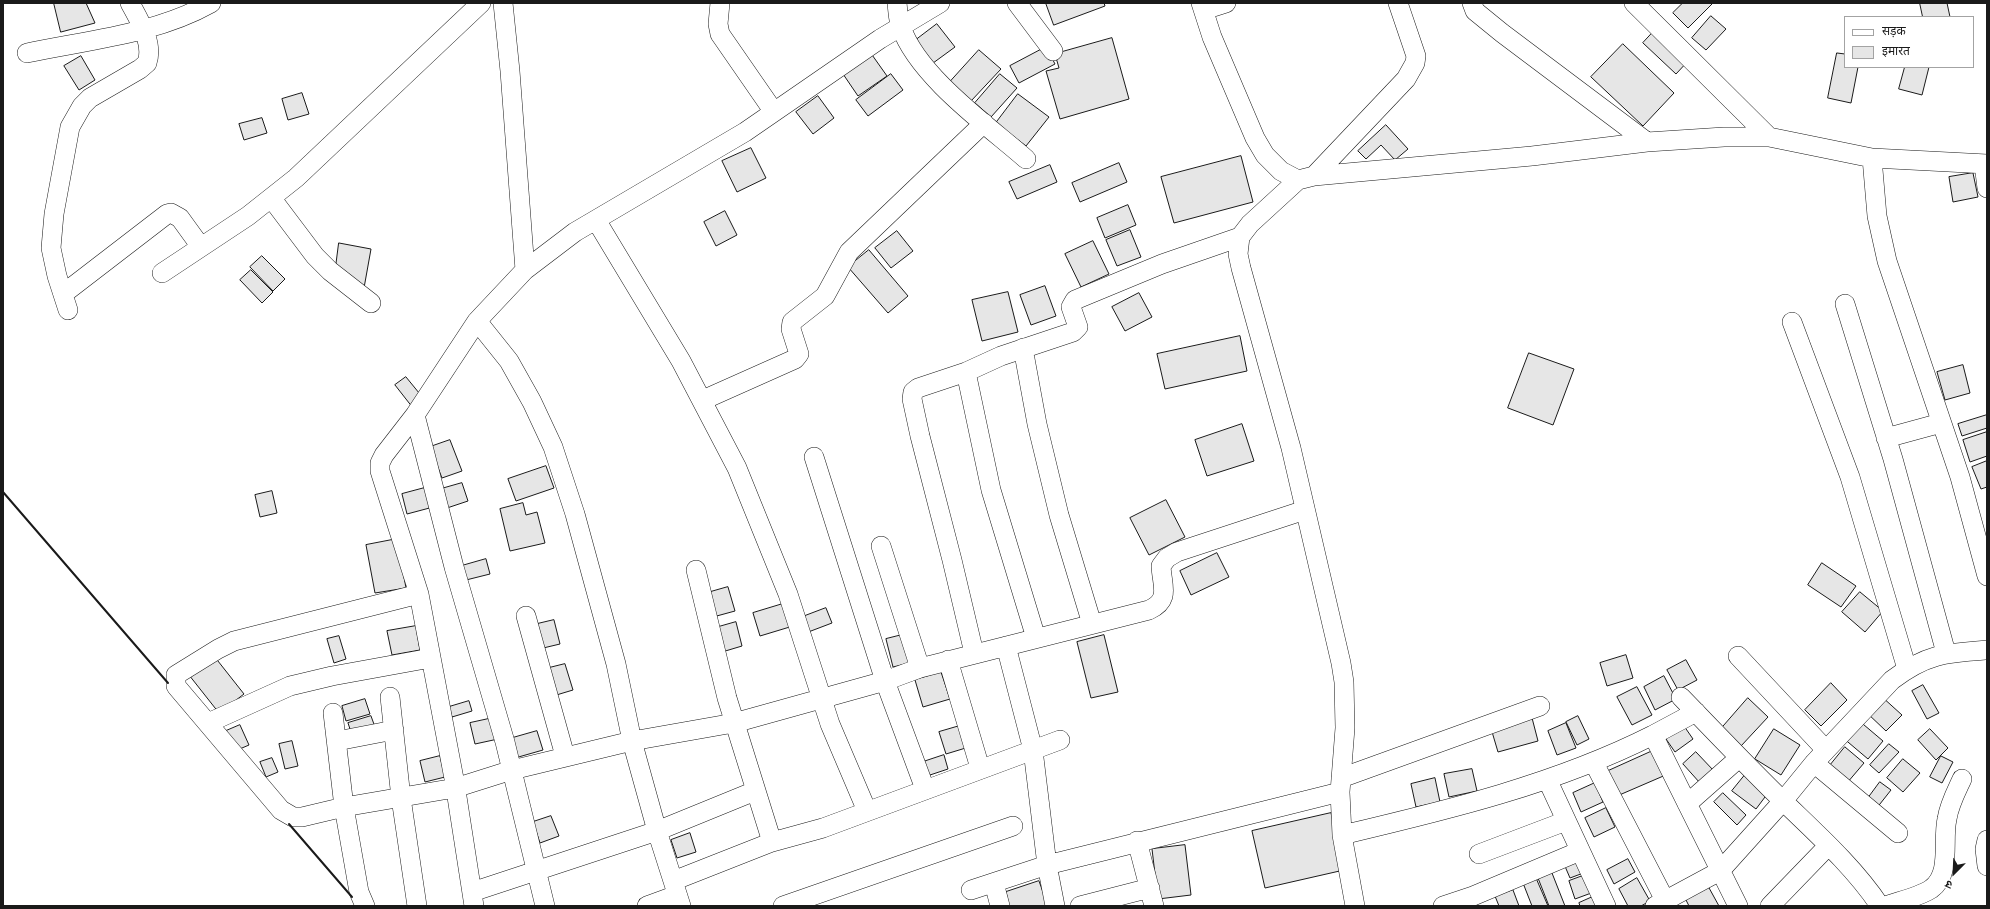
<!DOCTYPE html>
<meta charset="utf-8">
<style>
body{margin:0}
#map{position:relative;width:1990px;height:909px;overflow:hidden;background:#fff;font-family:Roboto,"Noto Sans Devanagari",sans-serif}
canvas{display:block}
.frame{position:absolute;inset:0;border:4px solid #1a1a1a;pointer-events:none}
.legend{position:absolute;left:1844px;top:16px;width:130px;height:52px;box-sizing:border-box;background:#fff;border:1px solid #a3a3a3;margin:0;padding:5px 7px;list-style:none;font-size:12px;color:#1a1a1a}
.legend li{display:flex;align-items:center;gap:8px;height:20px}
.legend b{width:20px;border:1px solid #a3a3a3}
.north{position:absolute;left:1934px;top:853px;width:40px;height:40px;-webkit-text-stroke:3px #fff;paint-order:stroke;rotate:204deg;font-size:11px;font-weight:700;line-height:16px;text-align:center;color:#1a1a1a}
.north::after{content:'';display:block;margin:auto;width:14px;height:18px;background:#1a1a1a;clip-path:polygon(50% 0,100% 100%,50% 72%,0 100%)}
</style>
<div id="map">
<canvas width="1990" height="909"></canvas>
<div class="frame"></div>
<ul class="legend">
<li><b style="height:5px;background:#fff"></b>सड़क</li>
<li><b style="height:11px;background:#e6e6e6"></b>इमारत</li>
</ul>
<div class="north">उ</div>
</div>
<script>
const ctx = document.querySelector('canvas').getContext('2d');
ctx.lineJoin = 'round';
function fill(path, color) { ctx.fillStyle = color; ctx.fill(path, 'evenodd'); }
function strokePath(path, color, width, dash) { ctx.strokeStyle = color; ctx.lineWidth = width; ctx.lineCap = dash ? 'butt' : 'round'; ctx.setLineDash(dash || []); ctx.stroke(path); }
const building = new Path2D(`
 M54 3H86L95 23 61 32Z
 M1046 3H1104L1105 6 1054 25Z
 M1683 3H1713L1688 28 1673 13Z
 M1920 3H1947L1950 17H1923Z
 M1711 16 1726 29 1706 50 1692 38Z
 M937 24 955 47 929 66 912 43Z
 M1656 29 1689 60 1676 74 1643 43Z
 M1112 38 1129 99 1060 119 1046 71 1059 68 1055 54Z
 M1623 44 1674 93 1643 126 1591 77Z
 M1046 47 1055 64 1019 83 1010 66Z
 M979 50 1001 69 971 101 950 82Z
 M870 52 887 76 858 96 841 71Z
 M1837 53 1845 54V67H1858L1851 103 1828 98Z
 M81 56 95 80 79 90 64 66Z
 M1905 67H1929L1922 95 1899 89Z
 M891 74 903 90 868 116 856 100Z
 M1000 74 1017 88 991 117 975 103Z
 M302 93 309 114 288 120 282 99Z
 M1018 94 1049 117 1026 146 996 123Z
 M818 96 834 118 813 134 796 112Z
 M262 118 267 133 244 140 239 124Z
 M1386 125 1408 149 1395 160 1381 145 1366 159 1358 151Z
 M751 148 766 178 737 192 722 161Z
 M1241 156 1253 202 1174 223 1161 177Z
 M1119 163 1127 182 1080 202 1072 183Z
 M1050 165 1057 182 1017 199 1009 182Z
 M1973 173 1978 197 1953 202 1949 177Z
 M1128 205 1136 225 1105 238 1097 218Z
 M725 211 737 235 716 246 704 222Z
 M1130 230 1141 257 1117 266 1106 240Z
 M897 231 913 251 891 268 875 248Z
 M1093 241 1109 274 1081 287 1065 254Z
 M339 243 371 249 364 288 336 266Z
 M869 250 908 296 888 313 848 267Z
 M262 256 285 279 273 291 250 267Z
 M251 270 273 292 262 303 240 280Z
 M1045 286 1056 316 1031 325 1020 295Z
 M1008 292 1018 332 982 341 972 300Z
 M1139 293 1152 317 1125 331 1112 307Z
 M1240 336 1247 371 1165 389 1157 354Z
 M1529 353 1574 369 1553 425 1508 408Z
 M1963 365 1970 393 1945 400 1937 372Z
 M406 377 424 399 413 408 395 385Z
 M1987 415V428L1962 436 1958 424Z
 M1242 424 1254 461 1207 476 1195 440Z
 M1987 432V456L1970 462 1963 440Z
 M450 440 462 471 442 478 430 447Z
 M1987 461V487L1981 489 1972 467Z
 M546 466 554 488 516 501 508 479Z
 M462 483 468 501 447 508 441 489Z
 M432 486 437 506 407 514 402 494Z
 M272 491 277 513 260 517 255 495Z
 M1166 500 1185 537 1149 555 1130 518Z
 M523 503 526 515 537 512 545 543 510 551 500 509Z
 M397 539 406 588 375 593 366 545Z
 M1217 553 1229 577 1191 595 1180 571Z
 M486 559 490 574 462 581 458 567Z
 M1822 563 1856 586 1841 607 1808 585Z
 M728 587 735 611 713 617 707 593Z
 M1860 592 1883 611 1865 632 1842 612Z
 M786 603 793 626 760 636 753 613Z
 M826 608 832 623 803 634 797 619Z
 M554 620 560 644 539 649 533 625Z
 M736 622 742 646 722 652 715 628Z
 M416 626 420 650 392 655 387 631Z
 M906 634 913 662 893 667 886 639Z
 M1104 635 1118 692 1091 698 1077 642Z
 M339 636 346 659 334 663 327 639Z
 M1626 655 1633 678 1607 686 1600 663Z
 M214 656 244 694 219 713 189 675Z
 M1686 660 1697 680 1678 690 1667 670Z
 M565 664 573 690 553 696 545 669Z
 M941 672 950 699 923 707 915 680Z
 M1664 676 1676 699 1655 710 1644 687Z
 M1831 683 1847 700 1821 726 1805 710Z
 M1923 685 1939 713 1927 719 1912 691Z
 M1637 687 1652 715 1632 725 1617 697Z
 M1881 696 1902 715 1886 731 1866 712Z
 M1748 698 1768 717 1741 746 1721 729Z
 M365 699 370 714 346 721 342 706Z
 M469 701 472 711 452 717 449 707Z
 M1531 714 1538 741 1498 752 1490 725Z
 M371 716 375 727 352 735 348 723Z
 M1578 716 1589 739 1577 745 1566 722Z
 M493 718 498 739 475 744 470 723Z
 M1857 719 1883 741 1868 759 1842 737Z
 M1566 723 1576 748 1557 755 1548 731Z
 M240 725 249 745 235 751 226 731Z
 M963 725 969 747 946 754 939 732Z
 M1684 726 1693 739 1675 752 1666 739Z
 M1774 729 1800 745 1781 775 1755 759Z
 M1930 729 1948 748 1936 760 1918 740Z
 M537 731 543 750 515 758 509 739Z
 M292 741 298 766 285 769 279 744Z
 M1889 744 1899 752 1879 773 1870 765Z
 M1845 747 1864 763 1847 783 1828 768Z
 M1657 749 1668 774 1617 796 1606 772Z
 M1696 752 1714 771 1700 783 1683 764Z
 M944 755 948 769 927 776 923 762Z
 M440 756 445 777 425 782 420 761Z
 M1941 756 1953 762 1942 783 1930 777Z
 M272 758 278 772 266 777 260 762Z
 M1903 759 1920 773 1903 792 1887 778Z
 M1472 769 1477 791 1449 797 1444 774Z
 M1745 775 1768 793 1756 809 1732 791Z
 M1435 778 1440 802 1416 807 1411 784Z
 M1880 782 1891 790 1876 809 1866 801Z
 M1595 783 1603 802 1581 812 1573 793Z
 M1723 793 1746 815 1737 825 1714 802Z
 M1606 808 1615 827 1594 837 1585 818Z
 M1331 813 1344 870 1265 888 1252 831Z
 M551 816 559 836 540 843 533 822Z
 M690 833 696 852 677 858 671 840Z
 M1185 845 1191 895 1158 899 1152 849Z
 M1581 858 1586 872 1570 878 1564 864Z
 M1628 859 1635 872 1614 884 1607 870Z
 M1552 873 1565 906H1549L1538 878Z
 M1588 874 1594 892 1575 899 1569 881Z
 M1536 878 1548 906H1532L1523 883Z
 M1637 878 1650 901 1641 906H1628L1619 889Z
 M1039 881 1048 906H1009L1006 892Z
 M1708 886 1719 906H1689L1685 898Z
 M1513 890 1519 906H1499L1495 896Z
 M1597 895 1602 906H1580L1579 903Z`);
fill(building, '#e6e6e6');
strokePath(building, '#1a1a1a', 1);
const minor = new Path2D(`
 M503 3 510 71 525 270
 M720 3 718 24 720 34 774 112
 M897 3C898 11 898 20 901 27 918 76 987 125 1026 159
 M1017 3 1053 51
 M1201 3 1212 37 1255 138 1265 155 1281 171 1298 180
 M1472 3 1475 11 1502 33 1647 142
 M1634 3 1769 137
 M1204 10 1226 3
 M27 53C89 40 156 34 211 3
 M1872 158 1877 216 1887 261 1960 477 1987 576
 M1984 164 1987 188
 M1314 176 1406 79 1415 63 1416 56 1398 3
 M272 199 315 256 330 271 371 303
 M596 220 681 361 737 468 788 594 830 724 867 811
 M162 273 248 216 296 178 481 3
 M63 294 167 214 171 213 180 218 201 247
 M1845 304 1893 459 1946 653
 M68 310 57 276 51 248 54 214 70 127 82 106 90 98 140 69 147 63C154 43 139 20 130 3
 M477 321 509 361 532 402 553 447 575 514 616 664 632 741 657 831 681 906
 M1792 322 1850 477 1907 669
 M1023 348 1037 424 1059 515 1092 624
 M966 372 991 490 1036 638
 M703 400 795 359 799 354 791 329 792 322 825 296 849 252 984 123
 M415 415 454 567 505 742 545 906
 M1886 438 1941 423
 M814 457 885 681 925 789
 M881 546 920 668
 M696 570 727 698 772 842
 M419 594 234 641 218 649 176 675V686L281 810 293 817H302L344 807 455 788 512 770 632 741 734 723 885 681 920 668 1149 610C1171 600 1162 586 1161 566L1167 558 1177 552 1305 510
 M526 616 565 756
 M1006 646 1033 750 1047 865 1055 906
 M974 653 952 560 920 436 912 399 913 392 918 388 966 372 1001 356 1073 332 1078 327 1071 307 1075 300 1162 264 1240 237
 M1738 656 1826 750
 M948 660 980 768
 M390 697 401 798 417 906
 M1681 697C1715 732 1748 767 1783 801 1817 834 1854 867 1880 906
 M1696 712 1653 735 1738 906
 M333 713 344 807 359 892 365 906
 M208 723 290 686 332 676 431 658
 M337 741 394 730
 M1594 763 1668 906
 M1814 763 1898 833
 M1341 778 1540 706
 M1547 779 1606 906
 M1687 804 1739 758
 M1342 835C1448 810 1556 784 1653 735
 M1987 840 1985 849 1987 866
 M1137 841 1154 906
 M1479 854 1566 821
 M673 881 772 842 823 828 1060 740
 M994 883 1000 906
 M971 890 1047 865 1340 792
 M472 892 657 831 755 791
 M474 906 455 784 419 594 380 471V463L384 455 415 415 477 321 525 270 575 232 745 132 880 39 940 3
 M647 906 677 895
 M783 906 1013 826
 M1080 906 1150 888
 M1355 906 1342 835 1341 813 1340 792 1345 728 1344 682 1341 663 1291 448 1241 268 1238 254 1240 237 1250 224 1298 180 1314 176 1532 156 1647 142 1724 137H1769L1872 158 1987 164
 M1443 906 1473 896 1580 851
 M1655 906 1720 871 1783 801 1814 763 1892 680C1926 654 1945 653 1987 650
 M1770 906 1828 846
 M1885 906C1899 901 1919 897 1931 889 1952 874 1942 841 1947 819 1949 805 1956 792 1962 779`);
strokePath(minor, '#1a1a1a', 20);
strokePath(minor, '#fff', 19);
strokePath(new Path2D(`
 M3 492 168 683
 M289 824 352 897`), '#1a1a1a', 2);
</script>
